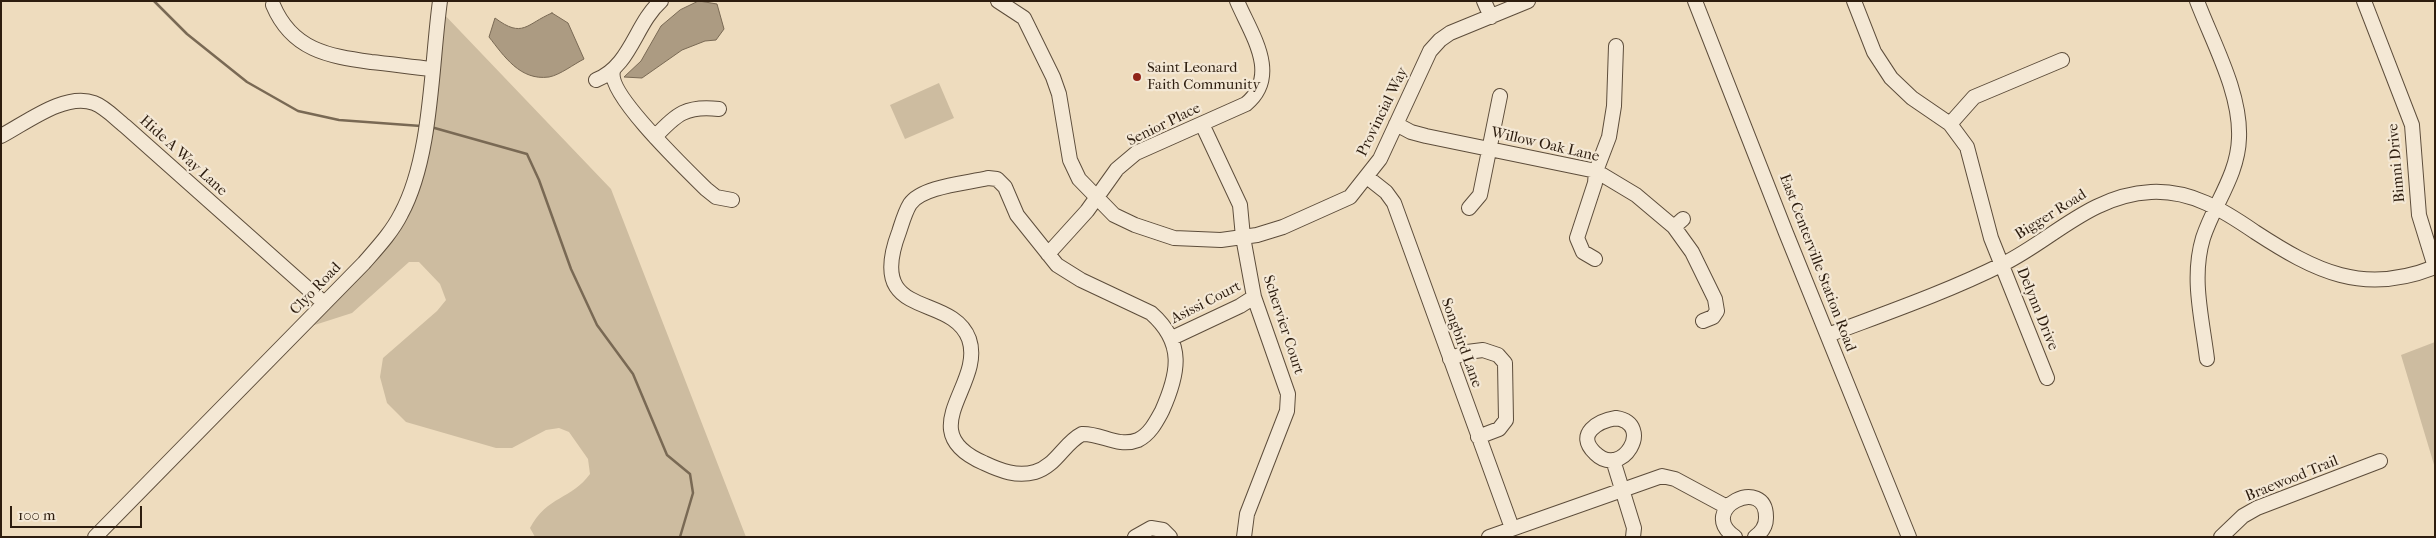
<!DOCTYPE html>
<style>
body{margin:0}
#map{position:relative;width:2436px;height:538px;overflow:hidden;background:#eedcbe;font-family:"IM FELL French Canon",serif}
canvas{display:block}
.frame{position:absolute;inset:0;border:2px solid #2d1d0f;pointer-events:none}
.scale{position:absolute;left:10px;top:506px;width:132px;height:22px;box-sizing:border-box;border:2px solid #2d1d0f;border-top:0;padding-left:6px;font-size:15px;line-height:18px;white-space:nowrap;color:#2d1d0f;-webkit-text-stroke:4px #f4e8d5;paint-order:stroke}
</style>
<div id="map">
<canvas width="2436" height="538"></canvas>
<div class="frame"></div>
<div class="scale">100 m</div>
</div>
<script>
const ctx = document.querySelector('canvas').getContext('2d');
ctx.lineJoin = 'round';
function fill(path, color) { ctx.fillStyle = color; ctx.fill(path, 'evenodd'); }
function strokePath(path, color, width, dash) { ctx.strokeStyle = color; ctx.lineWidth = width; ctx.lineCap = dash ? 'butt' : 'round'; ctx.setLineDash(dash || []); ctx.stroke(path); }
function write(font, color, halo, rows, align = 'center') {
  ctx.font = font + ' "IM FELL French Canon",serif'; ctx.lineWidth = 4.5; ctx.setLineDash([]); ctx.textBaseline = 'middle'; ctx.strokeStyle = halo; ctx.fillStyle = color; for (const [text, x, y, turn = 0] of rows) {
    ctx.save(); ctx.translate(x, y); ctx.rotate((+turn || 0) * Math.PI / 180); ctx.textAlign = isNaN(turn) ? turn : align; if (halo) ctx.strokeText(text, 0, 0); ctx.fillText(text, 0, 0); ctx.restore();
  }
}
fill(new Path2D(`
 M439 9 611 189 746 537H535L530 528C547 496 572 499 590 474L588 459 569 432 559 428 546 430 512 448H496L406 422 387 403 380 377 383 358 437 311 446 300 440 284 419 262H409L352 313 299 330 364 263 411 193Z
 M939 83 954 118 905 139 890 105Z
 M2435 342V468L2401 355Z`), '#cdbca0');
const water = new Path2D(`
 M699 1 717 4 724 29 716 40 705 41 682 50 642 78 624 77 641 61 661 26 680 10Z
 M552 13 568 23 584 59C574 64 560 75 549 77 520 81 504 56 489 37L495 18C523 39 526 24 552 13Z`);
fill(water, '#ac9b82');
strokePath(water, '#796954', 1);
strokePath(new Path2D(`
 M154 1 187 34 247 82 298 111 339 120 421 126
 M431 127 527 154 539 180 571 269 597 325 633 374 667 455 690 474 693 493 680 537`), '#796954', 2.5);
const minor = new Path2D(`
 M998 1 1024 18 1053 77 1059 94 1070 160 1079 179 1114 215 1135 225 1174 238 1221 240 1257 235 1283 227 1350 197 1380 159 1430 51 1440 40 1450 33 1528 1
 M1484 1 1491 17
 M1695 1 1786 233 1909 537
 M1854 1 1874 52 1891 78 1912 98 1950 124 1967 147 1991 238 2047 378
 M2197 1C2213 43 2241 93 2239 138 2238 175 2214 204 2203 238 2191 278 2202 318 2207 359
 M2364 1 2412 125 2419 215 2435 267
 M273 5C292 50 328 56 371 62 391 64 412 67 432 69
 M613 71C607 94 688 171 706 189L716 197 732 200
 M596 80C631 66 635 24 661 1
 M1202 124 1240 205 1243 237 1254 297 1288 394 1287 411 1247 514 1244 537
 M1396 124 1411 132 1426 136 1596 171 1636 195 1674 227 1692 252 1715 299 1717 311 1713 317 1703 321
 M1950 124 1974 97 2062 60
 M1 136C26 123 65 92 94 103 105 107 115 118 125 126L324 303
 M655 137C676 114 687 105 719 109
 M1367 177 1386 192 1394 203 1512 528
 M988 178 997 179 1005 187 1017 215 1057 265 1081 280 1151 313C1185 343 1179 373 1162 411 1156 422 1150 434 1138 440 1118 448 1101 433 1082 434 1064 443 1056 466 1035 472 1017 477 1001 471 984 463 910 431 985 385 969 339 951 291 865 322 899 232 902 223 905 212 910 204 922 186 969 183 988 178Z
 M1469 208 1480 195 1500 96
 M1674 227 1683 219
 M1048 254 1087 211 1117 169 1136 153 1246 104C1281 75 1251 34 1237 1
 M1595 259 1583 252 1577 238 1595 183 1596 171 1609 137 1614 106 1616 46
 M1828 335C1886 313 1947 292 2003 264 2053 239 2091 195 2151 192 2191 190 2223 210 2255 232 2315 271 2363 296 2435 267
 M1172 338 1240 306 1254 297
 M1450 359 1467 352 1483 350 1498 355 1505 363 1506 420 1499 429 1478 437
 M1616 418C1655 424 1622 480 1595 453 1575 434 1598 421 1616 418Z
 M1613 460 1634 528 1633 537
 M95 537 364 263C378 247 392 232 401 214 432 157 431 66 440 1
 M1135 537 1151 528 1163 530 1170 537
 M1489 537 1662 476 1675 479 1727 507
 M1735 537C1695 509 1767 474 1766 518 1766 526 1762 532 1755 537
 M2221 537 2243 516 2257 508 2380 461`);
strokePath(minor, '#5d4d3b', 16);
strokePath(minor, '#f4e8d5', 14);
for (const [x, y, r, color] of [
 [1137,77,5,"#8f2418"]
]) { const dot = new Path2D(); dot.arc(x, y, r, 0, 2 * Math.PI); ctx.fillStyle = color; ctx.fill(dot); strokePath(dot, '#f4e8d5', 2); }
write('15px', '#2d1d0f', '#f4e8d5', [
 ["Saint Leonard",1147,68],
 ["Faith Community",1147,85]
], 'left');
write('15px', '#2d1d0f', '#f4e8d5', [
 ["Provincial Way",1383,112,-64],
 ["Senior Place",1164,125,-26],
 ["Willow Oak Lane",1545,145,13],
 ["Hide A Way Lane",183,156,42],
 ["Bimni Drive",2397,163,-95],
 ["Bigger Road",2051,215,-32],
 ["East Centerville Station Road",1817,263,69],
 ["Clyo Road",316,289,-46],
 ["Asissi Court",1206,303,-27],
 ["Delynn Drive",2037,309,68],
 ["Schervier Court",1283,325,72],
 ["Songbird Lane",1461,343,70],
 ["Braewood Trail",2292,479,-22]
]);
</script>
